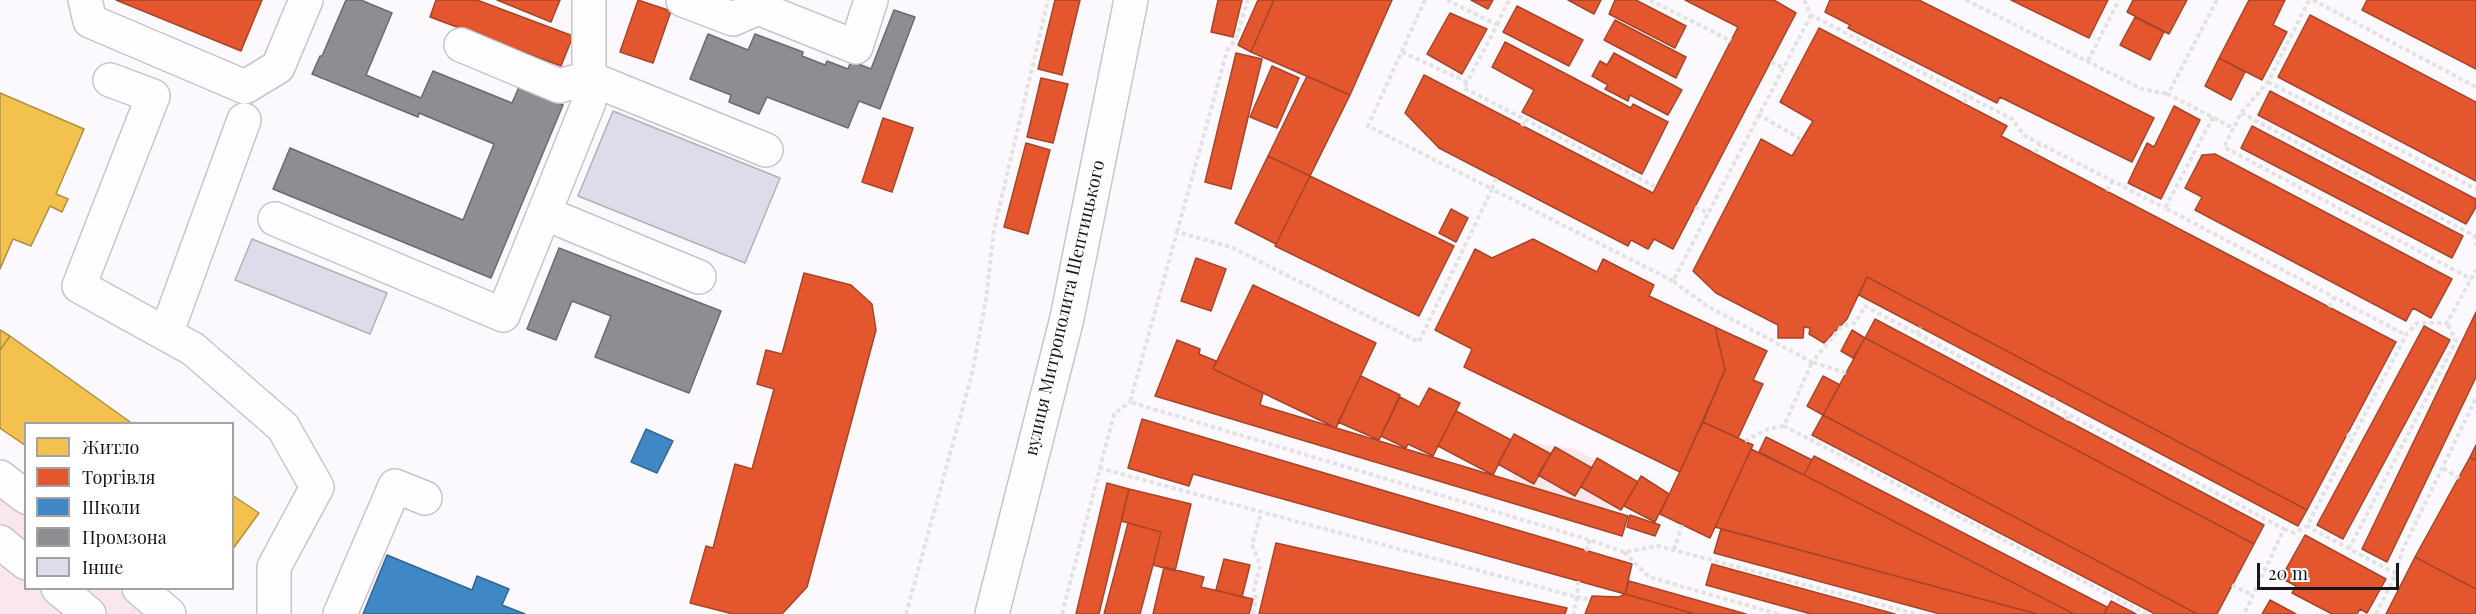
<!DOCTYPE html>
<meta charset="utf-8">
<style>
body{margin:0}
#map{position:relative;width:2476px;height:614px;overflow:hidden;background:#fbf9fd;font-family:"Playfair Display",serif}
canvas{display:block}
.legend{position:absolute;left:24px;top:422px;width:210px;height:168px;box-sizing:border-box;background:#fff;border:2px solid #a3a2a4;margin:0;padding:8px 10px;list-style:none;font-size:18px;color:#19171c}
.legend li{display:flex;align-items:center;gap:12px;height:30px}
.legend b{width:30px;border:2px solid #a3a2a4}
.scale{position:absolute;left:2257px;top:563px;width:142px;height:27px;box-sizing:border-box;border:3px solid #19171c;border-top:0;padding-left:8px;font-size:18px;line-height:21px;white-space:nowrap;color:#19171c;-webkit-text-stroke:4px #fff;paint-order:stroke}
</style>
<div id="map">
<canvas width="2476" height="614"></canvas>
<ul class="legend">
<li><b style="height:16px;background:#f2c14e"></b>Житло</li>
<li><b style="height:16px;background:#e4572e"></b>Торгівля</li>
<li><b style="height:16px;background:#3f88c5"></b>Школи</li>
<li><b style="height:16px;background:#8d8d92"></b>Промзона</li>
<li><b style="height:16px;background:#dcdcea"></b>Інше</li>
</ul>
<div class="scale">20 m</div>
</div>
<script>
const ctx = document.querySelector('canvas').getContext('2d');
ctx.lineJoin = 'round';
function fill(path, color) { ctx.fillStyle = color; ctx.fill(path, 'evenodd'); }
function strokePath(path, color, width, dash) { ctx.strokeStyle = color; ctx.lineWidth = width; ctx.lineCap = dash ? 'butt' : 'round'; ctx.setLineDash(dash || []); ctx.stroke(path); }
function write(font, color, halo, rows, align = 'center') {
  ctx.font = font + ' "Playfair Display",serif'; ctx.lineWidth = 6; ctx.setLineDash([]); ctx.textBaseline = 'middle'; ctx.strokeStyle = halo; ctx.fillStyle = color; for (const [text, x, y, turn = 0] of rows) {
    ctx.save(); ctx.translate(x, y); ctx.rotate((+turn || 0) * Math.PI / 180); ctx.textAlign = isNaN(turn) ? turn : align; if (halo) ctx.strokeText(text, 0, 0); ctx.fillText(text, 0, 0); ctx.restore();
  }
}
fill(new Path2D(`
 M1533 443 1574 449 1611 468 1618 488 1610 507 1604 513 1514 487 1511 459Z
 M0 466 25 487 26 588 147 589 177 614H0Z`), '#f9e7eb');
const homes = new Path2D(`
 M0 93 84 129 56 194 68 199 62 212 50 206 31 246 13 239 0 269Z
 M0 330 10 336 0 350Z
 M10 336 133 424H26V446L0 428V350Z
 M232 495 259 513 232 550Z`);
fill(homes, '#f2c14e');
strokePath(homes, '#b18e3f', 1.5);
const shops = new Path2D(`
 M116 0H262L241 51Z
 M436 0H477L573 36 561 66 430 17Z
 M497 0H560L551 22Z
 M638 0 671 11 653 63 620 52Z
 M1055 0H1080L1062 75 1038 69Z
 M1218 0H1242L1233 37 1211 32Z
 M1258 0H1274L1251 52 1238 45Z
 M1274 0H1392L1350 95 1251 52Z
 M1471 0H1493L1488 9Z
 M1568 0H1601L1594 14Z
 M1615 0H1636L1686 26 1675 48 1609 14Z
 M1685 0H1774L1796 13 1673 249 1654 239 1648 249 1631 240 1628 246 1439 148 1405 113 1424 75 1653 193 1738 27Z
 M1830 0H1919L2154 118 2132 162 2000 97 1997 103 1848 28 1850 25 1825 12Z
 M2011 0H2108L2089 38Z
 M2133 0H2187L2169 34 2127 12Z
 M2249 0H2285L2273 25 2287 32 2262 80 2219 58Z
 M2367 0H2476V69L2362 10Z
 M1517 6 1583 40 1569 66 1503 32Z
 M1450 13 1487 29 1462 74 1427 54Z
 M2310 15 2476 102V181L2278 77Z
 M2135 17 2164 32 2150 60 2120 45Z
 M1615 20 1686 57 1676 78 1604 40Z
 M1819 28 2007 126 2001 136 2396 342 2307 510 1867 277 1847 319 1824 343 1809 334 1810 328 1804 327 1803 338H1778V325L1716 293 1693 271 1761 139 1792 156 1813 121 1780 102Z
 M1505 42 1631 108 1633 104 1668 122 1642 174 1522 112 1534 90 1492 67Z
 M1236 53 1262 59 1231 189 1205 182Z
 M1614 53 1682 90 1668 115 1630 95 1628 101 1605 89 1608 85 1592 76 1600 61 1607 65Z
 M2219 58 2245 72 2231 100 2205 86Z
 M1272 66 1299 78 1277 128 1250 117Z
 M1307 76 1350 95 1310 176 1268 156Z
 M1041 78 1068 84 1053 143 1027 137Z
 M2270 91 2476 199V207L2466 224 2258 115Z
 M2174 106 2200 120 2161 199 2128 183 2147 143 2154 147Z
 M883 118 913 128 892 192 862 182Z
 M2252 126 2463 236 2452 258 2241 148Z
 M1026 143 1050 150 1028 234 1004 227Z
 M2215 154 2452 279 2431 318 2413 308 2406 321 2195 210 2202 197 2185 188 2202 155Z
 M1268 156 1310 176 1276 244 1235 223Z
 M1310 176 1454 246 1419 316 1275 246Z
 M1451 209 1468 218 1456 242 1439 233Z
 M1533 239 1597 272 1603 259 1654 285 1649 296 1715 327 1725 370 1680 472 1464 367 1472 349 1435 330 1475 249 1492 258Z
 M1196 258 1226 269 1211 311 1181 301Z
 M804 273 851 285 872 304 876 330 807 587 782 614H733L690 603 706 546 713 548 735 464 752 469 774 389 757 384 766 350 782 354Z
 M1867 277 2307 510 2298 526 1859 295Z
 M1253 285 1376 343 1336 428 1213 369Z
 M2476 312V377L2387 562 2362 549Z
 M1875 319 2264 525 2254 544 1865 338Z
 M2424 326 2450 340 2343 539 2317 525Z
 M1715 327 1767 351 1753 380 1763 384 1738 438 1703 422 1725 370Z
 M1852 330 1865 338 1853 358 1841 351Z
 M1865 338 2254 544 2217 614H2197L1823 415Z
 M1177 340 1200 349 1199 354 1216 361 1213 369 1263 393 1260 405 1628 516 1622 536 1155 396Z
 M1361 376 1400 395 1379 440 1338 422Z
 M1823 376 1840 385 1823 415 1807 406Z
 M1429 388 1460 403 1433 456 1408 444 1406 448 1381 436 1400 397 1419 407Z
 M1456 411 1511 440 1493 475 1438 446Z
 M1823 415 2197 614H2155L1812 435Z
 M1142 419 1632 564 1625 594 1193 474 1189 486 1128 468Z
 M1703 422 1753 445 1710 538 1660 514Z
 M1514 434 1551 454 1534 484 1498 464Z
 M1766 437 1812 460 1804 475 1759 452Z
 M2476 445V461L2470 457Z
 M1555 447 1592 468 1575 496 1538 475Z
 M1751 449 1804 475 2074 614H2037L1715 527Z
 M1814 456 2107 607 2104 614H2074L1804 475Z
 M2470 457 2476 461V589L2415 557Z
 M1597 458 1638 482 1621 510 1581 487Z
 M1641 476 1669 494 1655 522 1624 506Z
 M1107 483 1129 489 1099 614H1076Z
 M1129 489 1191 504 1175 571 1153 565 1161 532 1121 521Z
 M1630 515 1660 525 1655 536 1627 527Z
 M1128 523 1161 532 1153 565 1140 614H1104Z
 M1721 529 2037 614H1940L1714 553Z
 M2305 535 2386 579 2367 613 2360 609 2357 614H2332L2292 593 2296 586 2281 578Z
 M1276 543 1567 608 1565 614H1259Z
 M2415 557 2476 589V614H2386Z
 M1224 559 1250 565 1242 597 1216 590Z
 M1712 564 1895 614H1811L1706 585Z
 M1164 567 1204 577 1201 587 1253 599 1249 614H1153Z
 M1629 581 1746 614H1695L1625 594Z
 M1625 594 1695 614H1585L1592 596 1619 597Z
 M2270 600 2296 614H2262Z
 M2111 601 2136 614H2104Z`);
fill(shops, '#e4572e');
strokePath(shops, '#a74429', 1.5);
const schools = new Path2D(`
 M646 429 673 441 657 473 631 462Z
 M387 555 472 590 477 576 509 589 502 605 525 614H363Z`);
fill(schools, '#3f88c5');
strokePath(schools, '#346692', 1.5);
const industry = new Path2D(`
 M346 0H361L392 13 366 75 421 98 433 71 512 103 519 87 563 105 491 278 273 189 290 148 463 220 494 144 419 113 418 117 312 74 320 56H322Z
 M894 10 915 17 880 109 859 101 848 128 767 97 759 114 729 102 731 95 690 79 708 34 748 50 755 34 803 52 802 56 825 65 827 61 848 69 851 61 871 69Z
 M559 248 721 311 689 393 595 357 611 316 572 301 556 340 527 329Z`);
fill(industry, '#8d8d92');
strokePath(industry, '#6a6a6f', 1.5);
const building = new Path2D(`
 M613 111 780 178 745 263 578 196Z
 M252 239 387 293 370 334 235 280Z`);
fill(building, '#dcdcea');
strokePath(building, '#b2b2b6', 1.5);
const minor = new Path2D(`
 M85 0 90 21 245 87 278 67 306 0
 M683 0 733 19 758 8 856 47 871 0
 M461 45 559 86 589 78 766 150
 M110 80 153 96 79 286 193 349 283 427 317 487 274 567V614
 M544 213 699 277
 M275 219 503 315 589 102V0
 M166 334 244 120
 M0 477 26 497
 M0 542 26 563
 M58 588 89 614
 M139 588 169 614
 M340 614 395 486 425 498
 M992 614 1067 318 1131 0`);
strokePath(minor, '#c7c5c9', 36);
strokePath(new Path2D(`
 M1425 0 1368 126 1492 189 1496 178
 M1650 0 1731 41
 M1804 0 1811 15 2012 119 2025 136 2165 208
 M1966 0 2142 89 2168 94
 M2217 0 2168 94 2233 128
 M2309 0 2268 82 2241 113 2224 147 2471 279
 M2313 0 2476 87
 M1811 15 1673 281 1707 306 1812 362 1842 326 1855 323 1865 306 2284 529 2244 614
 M1497 25 1509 0
 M1402 52 1467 82 1497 25 1447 0
 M2088 61 2119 0
 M1771 62 1783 68
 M1467 82 1464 88 1656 187
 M2268 82 2476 189
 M1964 103 1968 96
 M2241 113 2475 236
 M1758 114 1802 140
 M2213 117 2165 208 2406 335
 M1522 126 1525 120
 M2035 153 2040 144
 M2107 191 2112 182
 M1695 207 1708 213
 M1177 232 1227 51 1236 38 1248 0
 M2476 235V245
 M1673 281 1492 189 1419 342 1231 247 1177 232 1130 402 1590 540 1624 552 1658 546 1916 614
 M2329 307 2334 298
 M1917 334 1921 327
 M1846 373 1812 362 1784 426 2146 614
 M2051 405 2055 398
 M2066 420 2069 414
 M2347 434 2353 438
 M1745 441 1768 429 1784 426
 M1099 468 1577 597 1574 614
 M2443 468 2459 478
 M2284 529 2294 533 2307 526
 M2349 549 2456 341 2447 323
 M1674 550 1682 525
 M1586 551 1590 540
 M1624 552 1649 577 1778 614
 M2396 574 2307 526 2406 335 2417 323H2447L2476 270
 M1578 581 1577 597 1590 600
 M2232 585 2253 595
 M906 614 972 374 986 299 994 230 1048 0
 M1062 614 1114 414 1130 402
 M1253 614 1256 600 1254 590 1260 565 1252 544 1261 513
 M2376 614 2396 574 2402 551 2476 398`), '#e3e3e4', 4, [4.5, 3]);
strokePath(minor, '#fefeff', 33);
write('18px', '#19171c', '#fff', [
 ["вулиця Митрополита Шептицького",1065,308,-77]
]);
</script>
